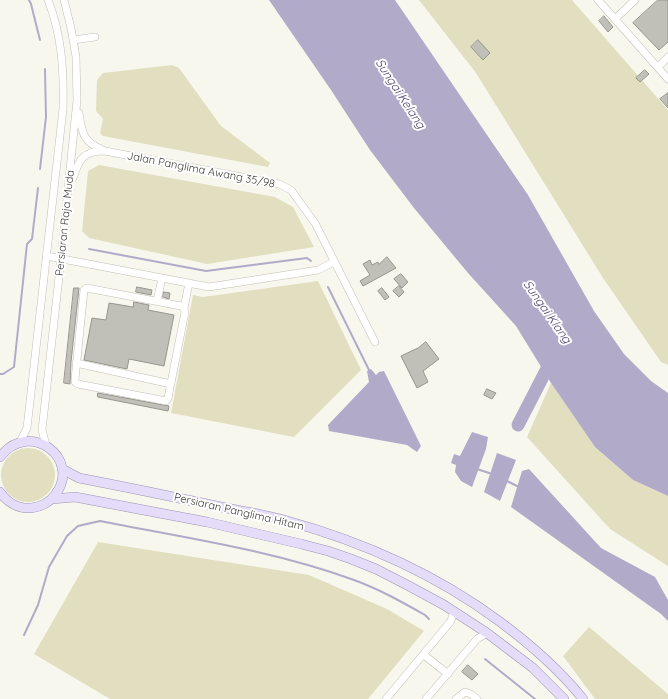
<!DOCTYPE html>
<style>
body{margin:0}
canvas{display:block;background:#f7f7ee}
</style>
<canvas width="668" height="699"></canvas>
<script>
const ctx = document.querySelector('canvas').getContext('2d');
ctx.lineJoin = 'round';
function fill(path, color) { ctx.fillStyle = color; ctx.fill(path, 'evenodd'); }
function strokePath(path, color, width, dash) { ctx.strokeStyle = color; ctx.lineWidth = width; ctx.lineCap = dash ? 'butt' : 'round'; ctx.setLineDash(dash || []); ctx.stroke(path); }
function write(font, color, halo, rows, align = 'center') {
  ctx.font = font + ' Quicksand,sans-serif'; ctx.lineWidth = 4; ctx.setLineDash([]); ctx.textBaseline = 'middle'; ctx.strokeStyle = halo; ctx.fillStyle = color; for (const [text, x, y, turn = 0] of rows) {
    ctx.save(); ctx.translate(x, y); ctx.rotate((+turn || 0) * Math.PI / 180); ctx.textAlign = isNaN(turn) ? turn : align; if (halo) ctx.strokeText(text, 0, 0); ctx.fillText(text, 0, 0); ctx.restore();
  }
}
fill(new Path2D(`
 M419 0H572L668 110V365L661 362 603 278 476 73Z
 M172 65 179 68 221 126 270 163 268 167 103 136 100 133 103 119 96 111 97 80 103 73Z
 M99 165 275 197 293 207 314 247 207 264 89 238 82 231 88 171Z
 M318 281 361 370 294 437 171 413 193 295 203 297Z
 M551 383 595 447 633 480 668 496V566L610 529 527 437Z
 M1 475a27 27 0 1 1 54 0a27 27 0 1 1-54 0Z
 M98 542 309 575 387 609 424 631 368 699H110L34 654Z
 M589 627 668 694V699H595L563 656Z`), '#e2dfc0');
fill(new Path2D(`
 M269 0H395L528 195 594 311 624 354 651 381 668 393V496L633 480 595 447 551 383 516 326 468 273 414 208 370 150 331 90Z
 M371 369 376 375 379 372 384 371 421 446 417 452 407 445 329 431 328 425 369 382 367 371Z
 M472 432 488 437 486 449 472 487 461 481 455 472 456 465 451 463 454 454 460 456Z
 M497 453 516 460 500 501 484 492Z
 M529 469 601 548 655 577 668 600V621L661 614 511 507 522 471Z`), '#b2aac9');
strokePath(new Path2D(`
 M29 0 31 4 40 40
 M40 169 46 117 45 69
 M89 249 206 271 307 258 311 261
 M328 287 370 372
 M0 374H3L14 367 27 244 32 239 38 188
 M477 469 492 474
 M507 481 519 487
 M24 635 38 605 49 567 67 536 78 526 100 521C185 538 272 550 354 580 379 589 402 602 425 615L429 619
 M485 659 535 699`), '#b2aac9', 2);
strokePath(new Path2D(`
 M518 425 553 357`), '#b2aac9', 13);
const building = new Path2D(`
 M658 0H668V42L659 50 633 23Z
 M604 16 613 27 608 32 599 21Z
 M478 40 490 53 483 60 471 47Z
 M645 70 649 74 640 82 636 78Z
 M668 93V108L660 99Z
 M387 257 396 268 363 286 360 281 370 275 363 264 370 260 372 265 378 262 379 264Z
 M401 274 408 282 402 288 394 279Z
 M399 286 404 292 399 297 393 291Z
 M137 287 152 290 151 295 136 292Z
 M74 288H79L71 362 70 384 64 383Z
 M382 288 389 297 385 300 378 291Z
 M164 292 170 293 169 299 163 297Z
 M134 302 149 305 148 310 174 315 164 366 129 359 127 369 84 360 92 318 106 320 109 303 133 307Z
 M426 342 439 359 423 371 428 382 417 388 401 356 418 348Z
 M487 389 496 393 492 399 484 395Z
 M98 393 169 406 168 411 98 397Z
 M468 665 478 674 472 680 462 672Z`);
fill(building, '#c1c0b8');
strokePath(building, '#96958e', 1);
const minor = new Path2D(`
 M598 0 668 79
 M615 19 635 0
 M73 40 95 37
 M658 67 668 57
 M79 113C82 133 83 142 103 150
 M73 178C79 159 83 151 105 151L279 184 291 190 315 223 375 342
 M47 256 209 287 318 270 334 262
 M87 288 181 306 184 308 185 312 168 398 166 401 78 384 75 382V379L84 290Z
 M157 301 162 278
 M184 308 189 283
 M76 363 171 384
 M20 442 27 428 63 109C64 72 62 35 48 0
 M46 445 42 430 61 259 77 100 76 57 71 28 64 0
 M424 655 448 674
 M386 699 451 621 454 611
 M426 699 477 639 487 633
 M456 699 465 692 471 694 477 699`);
const major = new Path2D(`
 M0 457C29 418 83 459 55 495 49 503 40 507 31 508 18 509 7 502 0 492
 M62 469 79 478C126 487 174 497 221 507 242 511 263 514 284 520 361 541 434 573 499 621 530 644 559 669 583 699
 M52 499 75 497 207 522 301 544 328 551 351 559 376 569 409 586 444 605 487 633 533 668 564 699`);
strokePath(minor, '#c0bfb7', 8);
strokePath(major, '#9d94b2', 10);
strokePath(minor, '#fff', 7);
strokePath(major, '#e5dcf9', 9);
write('11px', '#3a3a37', '#fff', [
 ["Jalan Panglima Awang 35/98",201,170,11],
 ["Persiaran Raja Muda",65,223,-84],
 ["Persiaran Panglima Hitam",239,512,13]
]);
write('italic 12px', '#4f406d', '#fff', [
 ["Sungai Kelang",400,94,57],
 ["Sungai Klang",547,312,55]
]);
</script>
